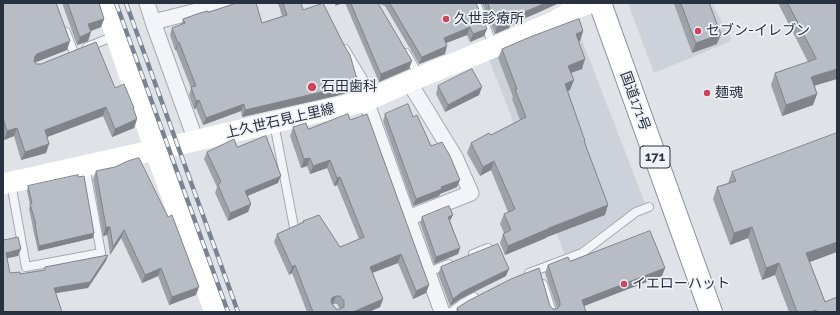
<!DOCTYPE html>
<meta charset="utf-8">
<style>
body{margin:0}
#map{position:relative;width:840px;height:315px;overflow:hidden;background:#dfe3e8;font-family:Raleway,sans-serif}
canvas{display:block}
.frame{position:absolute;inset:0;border:4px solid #283140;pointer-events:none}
</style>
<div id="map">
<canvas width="840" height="315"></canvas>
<div class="frame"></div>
</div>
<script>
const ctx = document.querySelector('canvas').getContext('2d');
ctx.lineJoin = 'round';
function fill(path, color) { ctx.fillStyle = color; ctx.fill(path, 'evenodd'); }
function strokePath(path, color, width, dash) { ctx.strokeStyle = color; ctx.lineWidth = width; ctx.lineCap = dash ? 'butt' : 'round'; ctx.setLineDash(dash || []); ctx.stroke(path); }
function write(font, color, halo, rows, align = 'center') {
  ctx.font = font + ' Raleway,"Noto Sans JP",sans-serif'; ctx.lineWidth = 3.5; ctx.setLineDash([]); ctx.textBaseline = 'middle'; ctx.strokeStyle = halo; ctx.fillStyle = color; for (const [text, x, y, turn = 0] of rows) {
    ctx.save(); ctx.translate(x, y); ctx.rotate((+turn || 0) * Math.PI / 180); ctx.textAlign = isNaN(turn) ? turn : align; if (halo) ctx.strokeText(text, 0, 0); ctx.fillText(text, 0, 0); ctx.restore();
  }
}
fill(new Path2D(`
 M628 3H712L731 38 729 42 654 73Z
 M575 22 645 203 635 207 577 250 565 255 488 57Z`), '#cdd2da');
const lane = new Path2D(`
 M476 3 494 47
 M66 32 74 53
 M87 47 115 36
 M345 49 374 97
 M406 53 420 77
 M274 123 294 227
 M11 183 26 267 101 253 85 166
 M473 254 488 248
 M428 272 449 264
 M529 273 582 253 636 212 649 207
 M543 284 552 312
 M451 312 462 304 474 297`);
const street = new Path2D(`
 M147 3 153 22
 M366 101 442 312
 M196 141 153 22 229 3
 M408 218 471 193 455 157 409 82`);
const highway = new Path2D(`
 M600 3 711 312`);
strokePath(lane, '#a4aab2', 10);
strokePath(street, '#a4aab2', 17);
strokePath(highway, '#87919f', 24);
strokePath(lane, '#f2f4f7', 8);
strokePath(street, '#f2f4f7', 15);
strokePath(new Path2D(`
 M105 3 155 150 215 312
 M3 184 155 150 366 101 420 77 494 47 554 22 576 8 590 3`), '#fff', 21);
strokePath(highway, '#fff', 22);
const rail = new Path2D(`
 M116 3 228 312
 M126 3 238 312`);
strokePath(rail, '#798392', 4.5);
strokePath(rail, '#eff2f6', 3, [9]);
fill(new Path2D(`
 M3 3 67 50 35 62 36 64 115 88 133 109 137 119 134 128 112 137 103 116 47 137 49 144 46 153 21 160 14 136 4 140 3 137Z
 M62 3H99L104 19 101 27 91 31 88 41 77 45Z
 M278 3H301L303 10 355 90 336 96 242 117 241 111 203 125 196 108 194 109 189 95 191 88 176 50H175L170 35 172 28 181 25 183 19 208 12 262 23 282 16Z
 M345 3H476L484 36 470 42 467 35 446 43 445 54 419 64 385 6 380 4H378L409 69 379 82Z
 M482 3H559L537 13 523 19 522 21 510 26 509 28 495 34Z
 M674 3H709L717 44 692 53 674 4Z
 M778 3H837L815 86 817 94 813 105 782 116 771 85 775 73 808 62Z
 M583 31 580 41H578L582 69 571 73 570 90 568 91 585 143 605 215 547 237 546 238 505 255 500 243 503 234 504 233 500 224 504 214 508 212 491 170 480 176 467 153 471 143 491 135 520 120 512 99 513 97 498 58 502 49Z
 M438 86 479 95 445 112 436 94Z
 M385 114 413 117 431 146 457 187 440 194 439 196 413 206 383 121Z
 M350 120 429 285 426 293 413 299 398 263 372 273 383 299 380 307 369 312H307L292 273 289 275 274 242 277 234 302 223 303 221 340 247 359 239 337 185 334 186 327 168 310 174 307 166 301 168 290 136 293 127 308 129ZM333 304H337L340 309H336Z
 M237 147 278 183 248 196 251 204 248 212 228 221 215 193 217 187 204 159 207 152Z
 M96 171 196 295 169 305 158 276 142 283 121 238 110 255 107 235 103 236 93 179Z
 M732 172 810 262 825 302 837 312H789L775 275 762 280 748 238 730 245 713 199 717 187 728 183Z
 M28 186 94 233 93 238 38 251 33 229V228L29 209 30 205 27 191Z
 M422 217 450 221 460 248 458 254 434 264 420 223Z
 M570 261 665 268 662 276 584 306 586 312H456L457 308 550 306 553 309H557L545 273 548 265Z
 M441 267 506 276 460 299 450 306 438 274Z`), '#9da2a9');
fill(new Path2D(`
 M336 3H343L335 6Z
 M546 3H559L537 13 523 19 522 21 510 26 509 28 495 34 497 26 524 12Z
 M104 19 101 27 85 33 88 24Z
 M470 27 467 35 441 45 444 38Z
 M487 29 484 36 470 42 473 34Z
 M583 31 580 41 572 43 576 34Z
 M91 32 88 41 77 45 80 37Z
 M721 34 717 44 692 53 696 43Z
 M70 41 67 50 34 63 35 56 37 54Z
 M179 42 176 50H175L178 43Z
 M447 46 445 54 419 64 422 57Z
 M585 59 582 69 565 75 568 66Z
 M412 61 409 69 379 82 381 74Z
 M837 69V79L807 88 811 77Z
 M574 80 570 90 562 93 565 84Z
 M358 83 355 90 336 96 242 117 245 110Z
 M482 87 479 95 445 112 448 105Z
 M817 94 813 105 782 116 786 105Z
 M199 100 196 108 194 109 196 101Z
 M244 104 241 111 203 125 206 118Z
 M106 107 103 116 42 139 45 130Z
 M137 119 134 128 112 137 115 129Z
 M17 128 14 136 4 140 7 131Z
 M49 144 46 153 21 160 25 152Z
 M310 158 307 166 301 168 304 159Z
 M330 160 327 168 310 174 313 166Z
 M494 161 491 170 480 176 483 167Z
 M281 176 278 183 242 198 245 191Z
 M340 177 337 185 334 186 337 178Z
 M460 180 457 187 440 194 439 196 413 206 416 199 441 187Z
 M251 204 248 212 228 221 230 213Z
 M608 205 605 215 547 237 546 238 505 255 508 246 549 228Z
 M453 215 450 221 448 217Z
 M106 227H110L107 235 103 236Z
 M752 227 748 238 730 245 734 233Z
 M124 230 121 238 110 255 113 247Z
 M94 233 93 238 38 251 39 246Z
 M837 242V252L802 265 806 253Z
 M460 248 458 254 434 264 436 257Z
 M21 249 18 256 4 259 6 253Z
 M401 254 398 263 367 275 370 267Z
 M108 255 106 261 88 288 51 294 54 288Z
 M779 263 775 275 762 280 766 268Z
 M295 265 292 273 289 275 292 267Z
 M161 268 158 276 142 283 145 275Z
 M665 268 662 276 579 308 582 300Z
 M509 269 506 276 460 299 450 306 453 299 462 292Z
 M429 285 426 293 413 299 416 291Z
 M199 287 196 295 169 305 172 297Z
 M336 296 333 304 329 306 332 298Z
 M383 299 380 307 369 312H353Z`), '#80848a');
const building = new Path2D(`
 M3 3H56L70 41 37 54 35 56 34 61 36 64H41L96 42 115 88 124 84 134 108H133L137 119 115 129 106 107 45 130 49 144 25 152 17 128 7 131 3 118Z
 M68 3H99L104 19 88 24 91 32 80 37Z
 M237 3H256L262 23 287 15 283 3H301L303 10 323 3 344 45 350 55 358 83 339 88 245 110 244 104 206 118 199 100 196 101 191 87 196 86 179 42 178 43 172 28 185 23 183 19 200 13 208 11V12Z
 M351 3H378L412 61 381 74Z
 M390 3H476L487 29 473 34 470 27 444 38 447 46 422 57Z
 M488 3H546L524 12 525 13 511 19 512 20 497 26Z
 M681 3H709L721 34 696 43Z
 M788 3H837V69L811 77 817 94 786 105 775 73 816 59Z
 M579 19 583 31 576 34 585 59 568 66 574 80 565 84 585 141H584L608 205 549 228H550L508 246 503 234 511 230 504 214 515 209 494 161 483 167 471 143 489 133 491 135 526 117 515 89H517L502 49 530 37Z
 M472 69 482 87 448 105 438 86Z
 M408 104 413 117 417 115 431 146 442 142 450 156 460 180 441 187 442 189 416 199 385 114Z
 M348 114 350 120 367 114 429 285 416 291 401 254 370 267 383 299 353 312H313L295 265 292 267 277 234 304 222 303 221 319 215 340 247 364 237 340 177 337 178 330 160 313 166 310 158 304 159 293 127 306 123 308 129ZM336 296H340L344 301V307L340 309H336L332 304 331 301 332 298Z
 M837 133V242L806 253 825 302 837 297V312H817L816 310 811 312H797L779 263 766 268 752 227 734 233 717 187 736 181 732 172Z
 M266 136 281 176 245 191 251 204 230 213 218 185 221 182 207 152 234 139 237 147Z
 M139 158 168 217 172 215 199 287 172 297 161 268 145 275 124 230 113 247 110 227H106L96 171 115 167 128 161Z
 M78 175V177L84 176 94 233 39 246 35 224H36L30 204 32 203 28 186Z
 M449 206 453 215 448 217 460 248 436 257 422 217Z
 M650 231 665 268 582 300 586 312H458H459L457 308 468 301 511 279 539 268 550 306 553 309H557L560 305V302L548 265 568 257 570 261Z
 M3 236 4 240 18 237 21 249 6 253 10 273 20 272V274L45 270V267L108 255 90 282 54 288 62 312H3Z
 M498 244 509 269 462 292 453 299 441 267Z`);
fill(building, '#b7bcc5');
strokePath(building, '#80848a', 1);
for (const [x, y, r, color] of [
 [446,19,4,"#cd455d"],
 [698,31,4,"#cd455d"],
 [312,87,5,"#cd455d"],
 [707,93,4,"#cd455d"],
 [624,284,4,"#cd455d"]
]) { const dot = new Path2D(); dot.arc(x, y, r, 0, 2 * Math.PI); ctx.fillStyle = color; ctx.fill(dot); strokePath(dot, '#eff2f6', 1.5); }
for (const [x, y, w] of [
 [655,157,30]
]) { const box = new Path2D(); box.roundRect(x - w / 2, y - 11, w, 22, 3); ctx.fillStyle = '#eff2f6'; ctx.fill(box); strokePath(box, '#283140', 1); }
write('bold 13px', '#283140', null, [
 ["171",655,157]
]);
write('14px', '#283140', '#eff2f6', [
 ["久世診療所",454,19],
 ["セブン-イレブン",706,31],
 ["石田歯科",321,87],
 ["麺魂",715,93],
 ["イエローハット",632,284]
], 'left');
write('14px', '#283140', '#eff2f6', [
 ["国道171号",635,101,70],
 ["上久世石見上里線",280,121,-13]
]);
</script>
